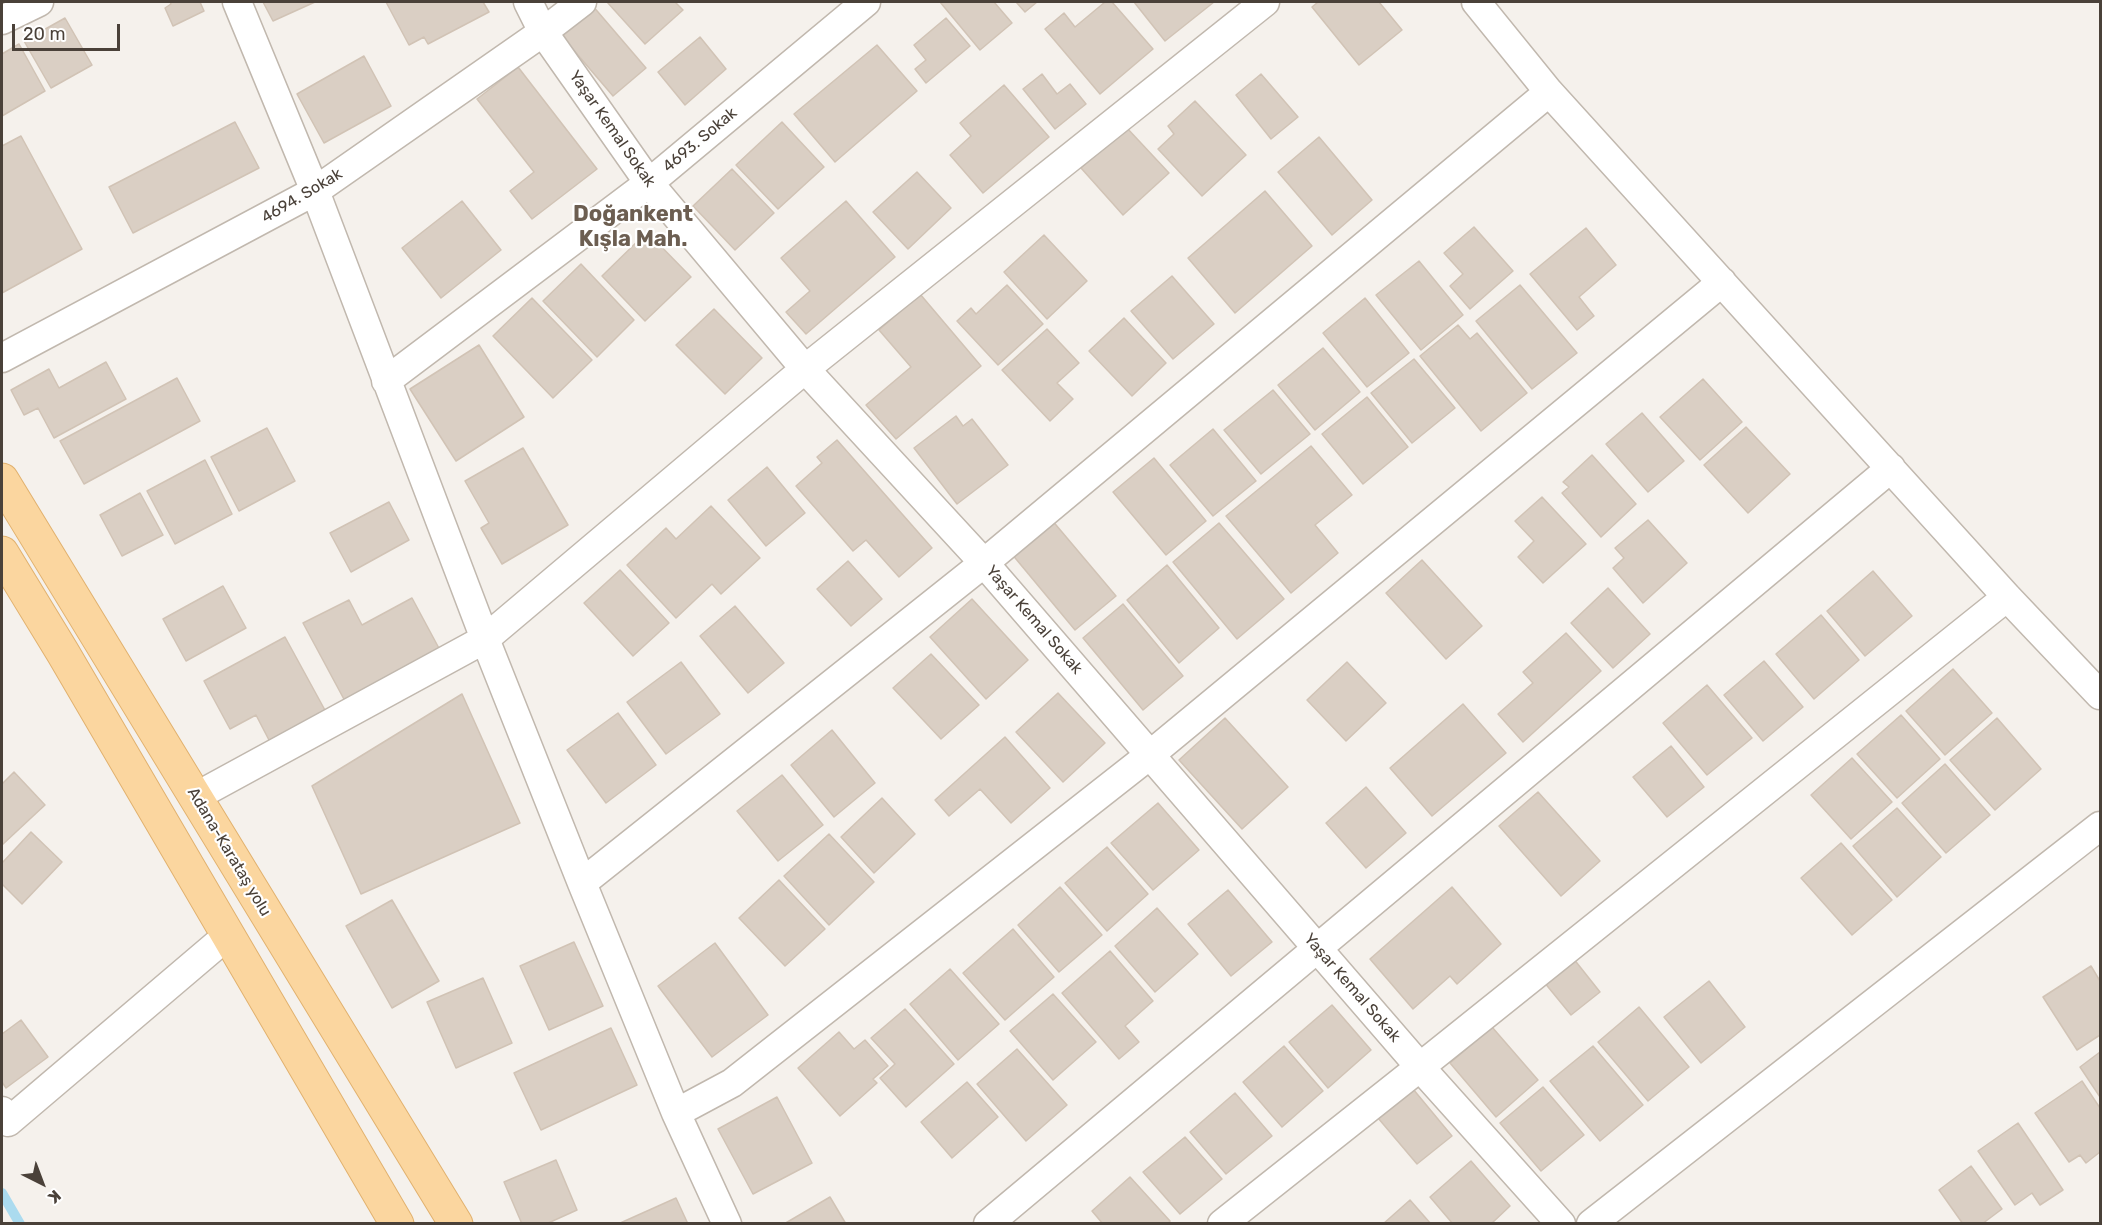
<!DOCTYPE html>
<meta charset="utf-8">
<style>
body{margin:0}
#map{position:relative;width:2102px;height:1225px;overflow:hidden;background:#f5f1ec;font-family:Rubik,sans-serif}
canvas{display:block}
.frame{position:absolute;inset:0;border:3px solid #4a4139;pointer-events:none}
.north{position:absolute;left:12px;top:1153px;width:60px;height:60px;-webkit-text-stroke:4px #fff;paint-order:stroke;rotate:138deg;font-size:16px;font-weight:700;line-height:24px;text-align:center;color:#4a4139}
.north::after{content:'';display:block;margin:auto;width:21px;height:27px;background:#4a4139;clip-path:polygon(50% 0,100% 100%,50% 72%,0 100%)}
.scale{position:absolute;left:12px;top:24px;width:108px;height:27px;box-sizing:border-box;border:3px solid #4a4139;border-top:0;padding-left:8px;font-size:18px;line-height:21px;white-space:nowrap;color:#4a4139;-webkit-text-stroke:4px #fff;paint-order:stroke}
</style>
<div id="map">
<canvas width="2102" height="1225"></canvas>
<div class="frame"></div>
<div class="north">K</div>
<div class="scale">20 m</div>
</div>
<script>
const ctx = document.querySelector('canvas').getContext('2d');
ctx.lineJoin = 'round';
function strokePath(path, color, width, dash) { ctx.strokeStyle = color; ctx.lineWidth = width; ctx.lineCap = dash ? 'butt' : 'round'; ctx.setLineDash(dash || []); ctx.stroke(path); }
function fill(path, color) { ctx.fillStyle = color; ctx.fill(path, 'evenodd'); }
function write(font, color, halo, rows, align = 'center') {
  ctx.font = font + ' Rubik,sans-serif'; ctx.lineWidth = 4.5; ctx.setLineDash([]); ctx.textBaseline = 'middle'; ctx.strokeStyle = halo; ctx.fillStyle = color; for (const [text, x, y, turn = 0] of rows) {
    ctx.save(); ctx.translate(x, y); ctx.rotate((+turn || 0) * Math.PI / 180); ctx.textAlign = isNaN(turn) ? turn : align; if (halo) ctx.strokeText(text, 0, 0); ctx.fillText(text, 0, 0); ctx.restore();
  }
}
strokePath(new Path2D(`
 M2 1193 20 1224`), '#abdbef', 10);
const building = new Path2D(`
 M170 2H200L204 11 173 26 165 8 171 4Z
 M263 2H315L273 21Z
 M386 2H483L489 12 428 44 424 37 409 45Z
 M607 2H675L683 10 645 44Z
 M940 2H994L1012 23 980 50Z
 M1016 2H1037L1025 12Z
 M1105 2H1112L1153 49 1100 94 1045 29 1064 13 1075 27Z
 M1134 2H1214L1165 41Z
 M1318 2H1379L1402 30 1359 65 1312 7Z
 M592 5 646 68 613 96 559 33Z
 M65 18 92 65 51 88 24 41Z
 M946 18 970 46 926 83 915 69 926 60 914 45Z
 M700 37 726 69 685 105 658 72Z
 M19 44 45 91 2 116V54Z
 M877 45 917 91 835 162 794 114Z
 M364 56 391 106 324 143 297 94Z
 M518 67 597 169 532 219 510 191 534 172 477 99Z
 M1042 74 1057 94 1070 84 1086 104 1055 129 1023 89Z
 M1261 74 1298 117 1271 139 1236 95Z
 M1004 85 1049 137 983 193 950 155 971 136 960 123Z
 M1195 101 1246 155 1202 196 1158 149 1174 134 1168 126Z
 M235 122 259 168 133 233 109 187Z
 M782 122 824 167 778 209 736 165Z
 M1126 127 1169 173 1123 215 1081 168Z
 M21 136 82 249 2 293V146Z
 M1319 137 1372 200 1332 235 1278 172Z
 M732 169 774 213 735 250 693 206Z
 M917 172 951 208 908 249 873 212Z
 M1265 191 1312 246 1235 313 1188 258Z
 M462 201 501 250 441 298 402 248Z
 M846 201 895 257 806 334 786 312 810 291 781 258Z
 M1474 227 1513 271 1470 309 1450 286 1463 274 1444 253Z
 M1586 228 1616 265 1579 297 1594 316 1577 330 1530 274Z
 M647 232 691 277 645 321 602 276Z
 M1044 235 1087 281 1047 319 1004 272Z
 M1419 261 1463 315 1421 350 1376 295Z
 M581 264 634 320 597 357 543 301Z
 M1172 276 1214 324 1173 359 1131 311Z
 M1007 285 1043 324 998 365 957 321 971 308 976 314Z
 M1520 285 1577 353 1532 389 1476 321Z
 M920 294 981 366 896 439 866 405 911 367 879 330Z
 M532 298 592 360 553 398 493 336Z
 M1365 298 1409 353 1367 387 1323 333Z
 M714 309 762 358 725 394 676 345Z
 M1124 318 1166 363 1132 396 1089 351Z
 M1458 325 1470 339 1477 333 1527 393 1481 431 1420 356Z
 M1047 329 1079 363 1057 383 1073 399 1050 421 1002 370Z
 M479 345 524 417 456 461 410 389Z
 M1323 348 1360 392 1315 430 1278 385Z
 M1414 359 1455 408 1412 443 1371 393Z
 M106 362 126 399 54 438 38 408 24 415 11 390 49 369 59 388Z
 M177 378 200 421 84 484 60 441Z
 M1703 379 1742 422 1700 460 1660 417Z
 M1273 390 1310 434 1261 474 1224 430Z
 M1367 397 1408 447 1363 484 1322 434Z
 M1642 413 1684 461 1648 492 1606 444Z
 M956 416 963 426 972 419 1008 465 957 504 914 448Z
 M1746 427 1790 474 1748 513 1704 465Z
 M267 428 295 481 239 511 211 457Z
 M1213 429 1256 481 1213 516 1170 465Z
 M837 440 932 548 899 577 866 540 853 551 796 486 822 463 817 457Z
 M1311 446 1352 495 1315 525 1338 553 1291 593 1226 516Z
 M523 448 568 525 502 564 481 528 489 523 465 481Z
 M1592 455 1636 504 1601 537 1562 493 1569 487 1563 482Z
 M1154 458 1206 521 1166 555 1113 492Z
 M205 460 232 514 175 544 147 491Z
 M767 467 805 513 766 546 728 500Z
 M140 493 163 535 122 556 100 515Z
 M1542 497 1586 544 1543 583 1518 557 1534 541 1515 521Z
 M389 502 409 540 351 572 330 533Z
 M711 506 760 558 721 594 712 584 676 618 627 565 666 528 676 539Z
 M1051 519 1116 596 1075 630 1011 553Z
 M1648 520 1687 563 1643 603 1613 568 1624 558 1615 548Z
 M1219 523 1284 599 1237 639 1173 562Z
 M1422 560 1482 626 1446 659 1386 593Z
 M848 561 882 599 851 626 817 589Z
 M1167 565 1219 628 1179 663 1127 600Z
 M620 570 669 623 633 656 584 603Z
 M1873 571 1912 616 1865 656 1827 611Z
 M223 586 246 628 186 661 163 619Z
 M1608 588 1650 634 1613 668 1571 623Z
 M412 598 441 652 346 703 303 623 349 600 362 625Z
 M972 599 1028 660 986 699 930 637Z
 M1123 604 1183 676 1143 710 1083 638Z
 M735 606 784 663 748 693 700 636Z
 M1821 615 1859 660 1814 699 1776 654Z
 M1566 633 1601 671 1523 742 1498 714 1533 683 1523 672Z
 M285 637 326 712 270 742 256 715 230 729 204 681Z
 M931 654 979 705 941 739 893 688Z
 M1764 661 1803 707 1763 741 1724 695Z
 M681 662 720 714 666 754 627 702Z
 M1347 662 1386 703 1346 741 1307 700Z
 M1953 669 1992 713 1945 755 1906 711Z
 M1707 685 1752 738 1707 775 1663 723Z
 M1058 693 1105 743 1063 782 1016 732Z
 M462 694 520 823 361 894 312 786Z
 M1463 704 1506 753 1432 816 1390 768Z
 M618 713 656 765 606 803 567 750Z
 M1901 715 1940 759 1897 798 1857 754Z
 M1225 718 1288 787 1242 829 1179 760Z
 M1997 718 2041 769 1995 810 1950 760Z
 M832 730 875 783 834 817 791 765Z
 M1005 737 1050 788 1011 823 980 789 949 816 935 800Z
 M1671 746 1704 787 1667 817 1633 777Z
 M1852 758 1892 802 1851 839 1811 795Z
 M1945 764 1990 815 1946 853 1902 803Z
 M14 772 45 805 2 845V784Z
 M782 775 823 825 778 861 737 811Z
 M1366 787 1406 833 1366 868 1326 823Z
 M1538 792 1600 861 1561 896 1499 826Z
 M882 798 915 834 874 873 841 837Z
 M1158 803 1199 850 1153 890 1111 843Z
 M1897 808 1941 857 1897 897 1853 846Z
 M31 832 62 862 22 904 2 884V863Z
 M829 834 874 882 829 925 784 876Z
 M1841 843 1892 900 1852 935 1801 878Z
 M1107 847 1148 894 1107 931 1065 883Z
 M779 880 825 929 785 966 739 918Z
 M1060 887 1102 935 1059 972 1018 925Z
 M1452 887 1501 944 1457 984 1450 976 1413 1009 1370 959Z
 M1228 890 1272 942 1231 976 1188 924Z
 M392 900 439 981 392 1008 346 926Z
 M1157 908 1198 954 1155 992 1115 946Z
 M1013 929 1054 977 1005 1020 963 973Z
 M574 942 603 1006 549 1030 520 966Z
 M715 943 768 1015 712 1057 658 986Z
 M1110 951 1153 1001 1125 1026 1139 1042 1119 1059 1062 993Z
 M1573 958 1600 992 1571 1015 1544 982Z
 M2091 966 2100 981V1035L2077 1050 2043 997Z
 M950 969 999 1024 958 1060 910 1004Z
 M483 978 512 1043 456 1068 427 1002Z
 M1709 981 1745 1027 1701 1063 1664 1017Z
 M1053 994 1096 1042 1053 1080 1010 1031Z
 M1332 1005 1371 1050 1328 1088 1289 1042Z
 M1639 1007 1689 1067 1648 1101 1598 1042Z
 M905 1009 954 1064 906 1107 880 1078 895 1064 871 1038Z
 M21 1020 48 1057 6 1088 2 1082V1034Z
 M1492 1027 1538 1080 1496 1117 1450 1063Z
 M611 1028 637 1085 541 1130 514 1073Z
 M839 1032 854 1049 865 1040 888 1066 873 1079 877 1083 840 1116 798 1068Z
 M1284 1046 1323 1091 1282 1127 1243 1082Z
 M1593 1046 1643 1105 1600 1141 1550 1081Z
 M1017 1049 1067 1105 1026 1141 977 1084Z
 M2100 1052V1097L2080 1067Z
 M2082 1081 2100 1108V1152L2086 1163 2080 1155 2069 1162 2035 1113Z
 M967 1082 998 1117 952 1158 921 1122Z
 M1543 1087 1584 1135 1541 1171 1500 1123Z
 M1413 1089 1452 1136 1417 1164 1378 1118Z
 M1235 1093 1272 1136 1226 1174 1190 1132Z
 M777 1097 812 1163 753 1194 718 1129Z
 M2018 1123 2063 1190 2040 1205 2032 1193 2015 1205 1978 1151Z
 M1185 1137 1222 1179 1180 1214 1143 1172Z
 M556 1160 577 1210 546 1224H522L504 1182Z
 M1471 1161 1510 1206 1491 1224H1453L1430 1197Z
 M1971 1166 2002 1209 1982 1224H1963L1939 1190Z
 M1130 1177 1170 1221 1168 1224H1103L1092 1211Z
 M830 1197 846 1224H784Z
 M676 1198 688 1224H618Z
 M1410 1200 1431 1224H1383Z`);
fill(building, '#dacfc4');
strokePath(building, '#d1c3b5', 1.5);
const street = new Path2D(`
 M237 2 315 191 485 639 582 883 676 1113 727 1224
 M528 2 543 32 649 183 805 369 984 563 1420 1067 1561 1224
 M1476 2 1549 92 2007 597 2100 695
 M2 20 39 2
 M2 358 315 191 543 32 582 2
 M386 381 649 183 866 2
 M195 797 485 639 805 369 1265 2
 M582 883 984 563 1549 92
 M2 1111 8 1122 228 935
 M676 1113 732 1083 1151 754 1722 282
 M988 1224 1891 468
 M1222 1224 1420 1067 2007 597
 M1591 1224 2100 826`);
const primary = new Path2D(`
 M2 480 456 1224
 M2 553 63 653 397 1224`);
strokePath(street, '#c1b8ae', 31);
strokePath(primary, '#e1b16e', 35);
strokePath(street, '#fff', 28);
strokePath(primary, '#fbd69f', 33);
write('16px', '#4a4139', '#fff', [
 ["Yaşar Kemal Sokak",612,129,55],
 ["4693. Sokak",700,140,-40],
 ["4694. Sokak",302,196,-31],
 ["Yaşar Kemal Sokak",1034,620,49],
 ["Adana-Karataş yolu",229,852,59],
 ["Yaşar Kemal Sokak",1352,988,49]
]);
write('bold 22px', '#6c5e51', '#fff', [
 ["Doğankent",633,215],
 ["Kışla Mah.",633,240]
]);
</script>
